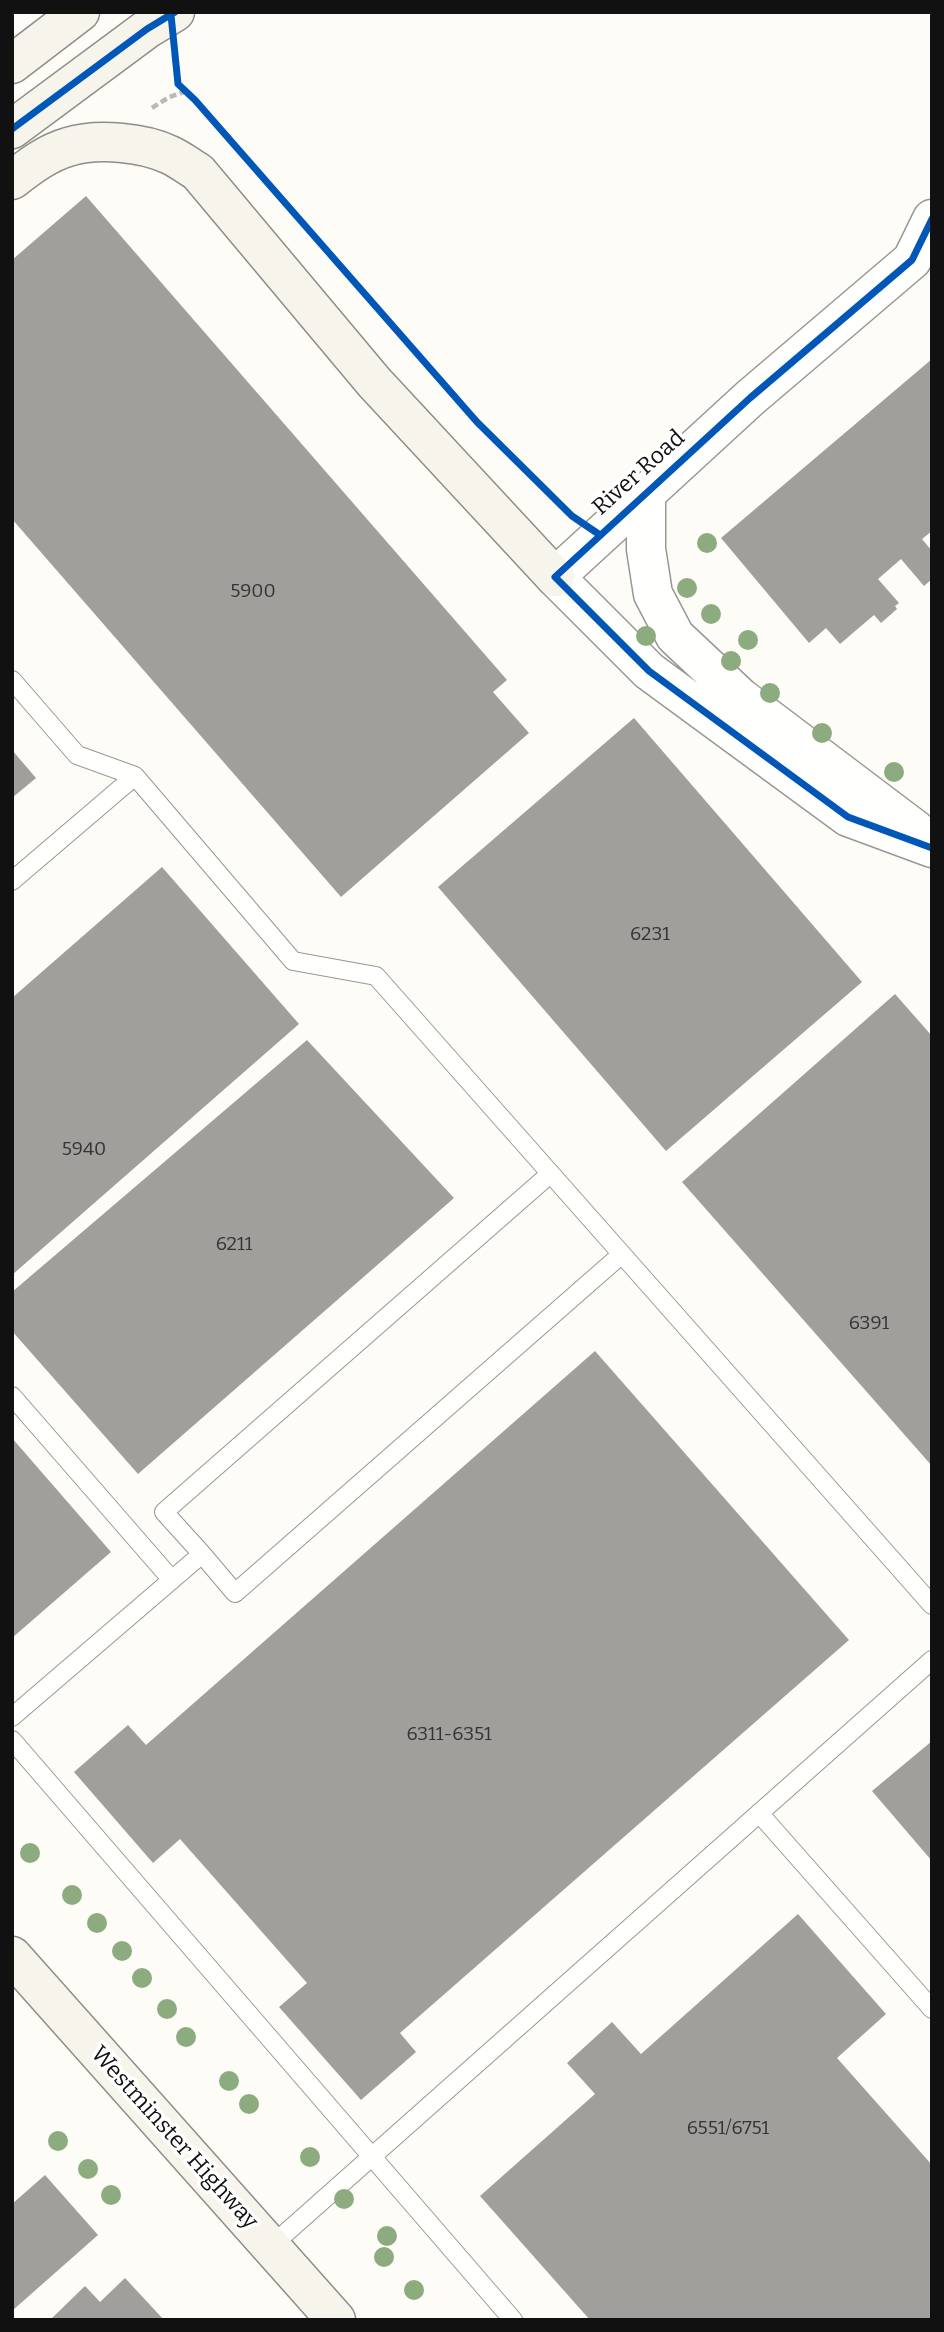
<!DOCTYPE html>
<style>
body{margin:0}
#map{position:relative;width:944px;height:2332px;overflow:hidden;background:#fdfcf7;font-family:Bitter,serif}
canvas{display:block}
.frame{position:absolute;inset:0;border:14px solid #111;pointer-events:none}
</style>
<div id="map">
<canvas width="944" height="2332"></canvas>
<div class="frame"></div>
</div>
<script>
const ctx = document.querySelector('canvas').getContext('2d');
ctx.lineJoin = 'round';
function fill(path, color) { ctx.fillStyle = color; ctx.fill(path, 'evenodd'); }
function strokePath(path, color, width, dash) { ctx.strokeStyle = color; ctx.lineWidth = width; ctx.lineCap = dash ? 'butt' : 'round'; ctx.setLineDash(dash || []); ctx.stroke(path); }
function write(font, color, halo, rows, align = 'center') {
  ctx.font = font + ' Bitter,serif'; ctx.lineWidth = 7; ctx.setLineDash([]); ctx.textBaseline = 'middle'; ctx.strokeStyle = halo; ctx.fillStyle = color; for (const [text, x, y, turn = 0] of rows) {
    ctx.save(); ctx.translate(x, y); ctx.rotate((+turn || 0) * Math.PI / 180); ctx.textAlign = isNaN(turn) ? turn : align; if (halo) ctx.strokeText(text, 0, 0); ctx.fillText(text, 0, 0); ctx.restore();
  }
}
fill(new Path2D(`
 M86 196 507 680 493 692 529 733 341 897 12 519V260Z
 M932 359V531L922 539 932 551V579L924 586 901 559 878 579 899 603 895 606 897 609 881 623 874 615 840 644 826 628 809 643 721 538Z
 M634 718 862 982 666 1151 438 887Z
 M12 750 36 778 12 798Z
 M162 867 299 1024 12 1275V998Z
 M895 994 932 1036V1466L682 1182Z
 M307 1040 454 1198 138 1474 12 1331V1292Z
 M595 1351 849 1640 400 2033 416 2052 361 2100 279 2007 307 1983 180 1839 153 1863 74 1772 128 1725 146 1745Z
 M12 1438 111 1552 12 1638Z
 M932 1741V1861L872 1791Z
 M798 1914 886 2014 837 2058 932 2165V2320H590L480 2196 595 2094 567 2063 612 2022 641 2054Z
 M45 2175 98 2235 13 2310 12 2204Z
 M125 2278 164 2320H50L85 2286 100 2302Z`), '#a19f9c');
const service = new Path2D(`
 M12 680 77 755 135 776 293 961 376 976 932 1605
 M12 881 135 776
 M12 1396 172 1580
 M202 1554 164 1512 550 1174
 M12 1717 202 1554 235 1593 622 1254
 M12 1740 513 2320
 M759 1813 932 2009
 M271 2246 932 1660`);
const tertiary = new Path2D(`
 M932 219 912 260 750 398 555 577 649 671 848 817 932 848
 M646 492V549L653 594 675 636 740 697 916 830`);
const secondary = new Path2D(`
 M12 64 80 12
 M12 129 147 29 175 12
 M12 180C29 167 47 153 68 147 97 138 143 142 170 155 179 159 188 166 198 172L374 382 555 577
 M12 1956 336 2320`);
strokePath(service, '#979795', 20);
strokePath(tertiary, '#979795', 41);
strokePath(secondary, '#8e8d8b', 41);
strokePath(new Path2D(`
 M152 108 169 97 184 92`), '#b9b9b8', 4.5, [7, 3.5]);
strokePath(service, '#fffffe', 18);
strokePath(tertiary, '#fffffe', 38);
strokePath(secondary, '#f6f4eb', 38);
strokePath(new Path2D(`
 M171 15 178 84 195 100 477 422 572 516 600 535
 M12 129 147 29 175 12
 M932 219 912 260 750 398 555 577 649 671 848 817 932 848`), '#0057b8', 7);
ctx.fillStyle = '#8cac80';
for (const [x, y] of [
 [707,543],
 [687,588],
 [711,614],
 [646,636],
 [748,640],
 [731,661],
 [770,693],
 [822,733],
 [894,772],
 [30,1853],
 [72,1895],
 [97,1923],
 [122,1951],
 [142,1978],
 [167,2009],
 [186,2037],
 [229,2081],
 [249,2104],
 [58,2141],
 [310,2157],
 [88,2169],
 [111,2195],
 [344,2199],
 [387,2236],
 [384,2257],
 [414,2290]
]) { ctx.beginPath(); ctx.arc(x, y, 10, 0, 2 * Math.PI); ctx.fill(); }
write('19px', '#353434', null, [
 ["5900",253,592],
 ["6231",650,935],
 ["5940",84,1150],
 ["6211",234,1245],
 ["6391",869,1324],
 ["6311-6351",449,1735],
 ["6551/6751",728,2129]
]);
write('23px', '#111', '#fff', [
 ["River Road",639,473,-42],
 ["Westminster Highway",174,2138,48]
]);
</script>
